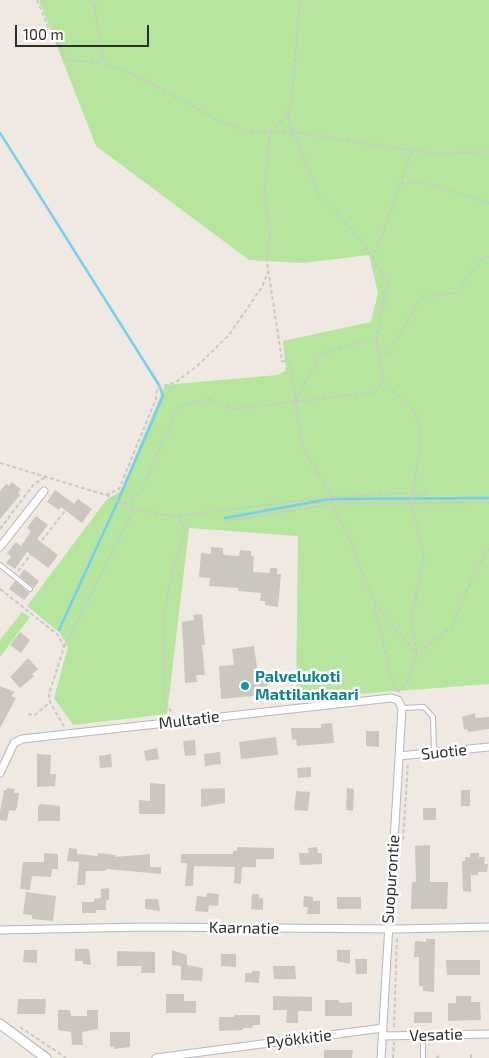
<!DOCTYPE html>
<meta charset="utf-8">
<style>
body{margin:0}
#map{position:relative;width:489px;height:1058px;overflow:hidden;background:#efe9e1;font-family:"Exo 2",sans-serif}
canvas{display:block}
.scale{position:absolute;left:15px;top:25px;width:134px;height:22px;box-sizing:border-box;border:2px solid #2e2e2e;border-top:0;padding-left:6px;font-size:15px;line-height:18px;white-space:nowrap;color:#2e2e2e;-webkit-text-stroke:4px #fff;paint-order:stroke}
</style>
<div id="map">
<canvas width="489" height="1058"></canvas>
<div class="scale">100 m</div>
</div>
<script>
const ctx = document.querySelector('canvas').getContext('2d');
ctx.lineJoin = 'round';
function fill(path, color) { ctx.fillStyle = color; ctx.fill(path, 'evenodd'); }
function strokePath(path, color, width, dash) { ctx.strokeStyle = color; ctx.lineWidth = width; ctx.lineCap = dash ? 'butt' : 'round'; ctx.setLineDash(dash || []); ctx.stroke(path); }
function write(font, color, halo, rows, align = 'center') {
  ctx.font = font + ' "Exo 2",sans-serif'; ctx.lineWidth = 5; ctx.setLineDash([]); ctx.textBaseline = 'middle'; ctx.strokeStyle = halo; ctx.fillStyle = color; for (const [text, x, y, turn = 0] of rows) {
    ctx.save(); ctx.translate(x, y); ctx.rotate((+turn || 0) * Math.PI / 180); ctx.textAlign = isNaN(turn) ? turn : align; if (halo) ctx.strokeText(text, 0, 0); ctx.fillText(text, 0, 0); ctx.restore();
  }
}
fill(new Path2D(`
 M39 0H489V684C424 689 360 693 296 700L298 536 189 528 167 714 73 725 54 698 68 647 60 633 27 606 107 499 120 492 165 385 278 375 286 370 283 341 371 322 378 293 369 255 302 263 249 260 96 146Z
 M22 612 30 617 0 657V640Z`), '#b6e59e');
strokePath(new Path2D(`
 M0 133 159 385 163 396 118 501 59 630
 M225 518 330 499 489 498`), '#75cff0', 2.5);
fill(new Path2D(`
 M12 482 21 489 18 493 20 495 0 519V491L6 484 9 486Z
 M55 490 74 504 78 499 92 509 82 523 61 507 59 510 47 502Z
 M36 516 48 525 37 539 58 555 48 568 27 552 15 569 6 563 11 557 7 553 16 542 21 546 31 531 27 528Z
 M211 547 223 548V554L225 555 239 556 240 550 251 551V556H254L253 572 270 573V568H277V574H281L278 607 265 605V601H260L261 593 238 591V588L209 586 210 578 199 577 201 553 211 554Z
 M24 569 39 581 34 588 19 576Z
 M15 581 30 593 24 600 9 589Z
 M202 614 205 645H202L205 675H196L197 682 185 683 182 622 194 620 193 615Z
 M20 632 30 640 21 653 10 645Z
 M254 646 258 674 266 673 268 692 263 693V695L221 699 219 666 234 665 232 649Z
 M28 658 38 669 32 674 34 676 20 688 10 677Z
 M0 686 15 692 11 696 16 698 0 728Z
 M475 713V717L478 718 489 717V729L468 732 467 729 464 730 462 717Z
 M332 723 334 743 297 746 296 739 292 740 291 728H321V724Z
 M366 731H379V747L366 746Z
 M276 737 278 755 241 759 239 742Z
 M195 740 196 755 185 756 183 741Z
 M157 748 159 759 146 761 144 751Z
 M220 752 221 764 205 766 204 754Z
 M37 754 51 755 50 774H56L55 786 37 787Z
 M111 754 112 767 100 768 99 756Z
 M311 767V777L298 778 297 768Z
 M150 783 165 784V814H139V800L150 801Z
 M7 788 15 789 14 793H19L17 808 15 811 9 810 7 821 0 820V812L4 790H7Z
 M225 788V803L201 807V789Z
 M347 788 354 789 353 811 346 810Z
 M461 790H470V806H461Z
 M296 791 310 792 308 811 294 810Z
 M41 804 60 806V821H38V806Z
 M423 808H436V820H423Z
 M430 845V882H448L447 909H411L412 882H416L415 846Z
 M237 847 274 848V859H256V867H242L241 884 234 883 235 867 194 866 193 886H185L187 863H181V854H233V851H237Z
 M317 847 318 853H322V864L300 865 299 853H309L308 848Z
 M69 848 77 849V854L98 856V853L116 855 115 857 150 854V867H161V874L106 869V871H86L85 885H77L79 862 67 861Z
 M44 853 58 854V869H52L51 877 32 876 30 890 20 889 23 862H44Z
 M470 853H479V857H485L484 864H488L487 872H478V875H471V892L463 891 462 861H465V857H470Z
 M109 888V900H106V910H96V913H82V902H94V899L101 898V889Z
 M26 892 56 896 53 921 32 919V915L23 914Z
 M207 893 219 894 218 906 209 905 208 912 195 911 197 896 206 897Z
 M252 894H259V898H263V910L251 909Z
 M304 896 313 897V901H320V914H307L308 907H303Z
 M337 897H361V909H337Z
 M145 899H158L160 911 145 909Z
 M426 939H435L434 992 423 991V986H419V957H414L415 941 426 942Z
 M75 949H89L91 965 83 964V961H75Z
 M24 950H37V963L23 962Z
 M172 950 187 955V965L203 968 202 981 181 980V966L172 965Z
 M337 950H350V964L337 961Z
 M117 951 155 952V973H141L142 966H117Z
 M221 954H236V967L221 966Z
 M355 959H367V974H356Z
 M446 960H480V975H447Z
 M273 966H295L296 979H274Z
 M252 971H260L259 983 245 982V973H252Z
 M166 994H184V1001H196V1013H166Z
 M273 996 312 997V1011H298V1023H286L287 1010H273Z
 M456 996H471V1002H480L481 1020 448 1021V1003H456Z
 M18 999H46L45 1014H17Z
 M325 1000H338L340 1003 352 1002V1016H325Z
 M58 1010H70L71 1016H87V1010H98V1029L82 1032 83 1045H72L71 1032 58 1030Z
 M414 1012H432V1023H414Z
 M234 1015H260V1025H253L252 1028H243V1030L219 1031V1017H234Z
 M110 1032H130V1047L114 1049V1046L110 1047Z
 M324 1050H353L352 1058H324Z`), '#cbc7bf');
const service = new Path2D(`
 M0 565 30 589
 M402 708 424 707 433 717 434 752
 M423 1058V1036`);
const minor = new Path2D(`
 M0 547 44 491
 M399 756 489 747
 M0 773 14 743 22 739 391 698 398 700 402 708 381 1058
 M0 930 145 927 397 929 489 927
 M382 1036 489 1034
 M156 1058 383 1028`);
const tertiary = new Path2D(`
 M0 1024 46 1058`);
strokePath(service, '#b4b7c1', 6);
strokePath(minor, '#b4b7c1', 9);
strokePath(tertiary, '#b4b7c1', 11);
strokePath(new Path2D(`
 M37 0 47 24 66 60 104 63 138 77 220 121 246 132H293L436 154 489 152
 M89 0 95 8 104 63
 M300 0 292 96 288 114 270 133 264 195 270 232 267 262 282 361 290 362 302 445 331 496 332 504 348 534 374 602 417 655 451 627 477 567 489 549
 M95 8 96 0
 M288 114 293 132 318 193 361 240 388 283 376 338 383 381 414 411 422 429 412 505 424 558 411 620 417 655 407 682 397 693 390 672 374 604
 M400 183 422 182 489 203
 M373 259 412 151
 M379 354 389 352 422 297 457 293 480 260 489 257
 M295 401 321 354 376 338
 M0 463 106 495 134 509
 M106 495 119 489 156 399 157 388 176 382 197 366 229 335 262 287 268 272
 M125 504 142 489 179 406 209 399 234 409 375 392 383 381
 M178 516C261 507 345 491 429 494
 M227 521 332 504 489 503
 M0 529 34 484 46 477
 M18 571 72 502
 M0 589 58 635 64 647 49 694 50 702 65 728
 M64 647 134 509 177 517 185 528 169 587 163 622 165 703 173 714
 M28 714 35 715 50 702
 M403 840 408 763
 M20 1027 66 1058
 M394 1027 397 937
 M471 1054V1058
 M393 1058 394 1042
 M436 1058 441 1055`), '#c9c9c9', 2, [4, 2.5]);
strokePath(service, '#fff', 4);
strokePath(minor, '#fff', 7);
strokePath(tertiary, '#fff', 9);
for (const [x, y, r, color] of [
 [245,686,5,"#0f9aa8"]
]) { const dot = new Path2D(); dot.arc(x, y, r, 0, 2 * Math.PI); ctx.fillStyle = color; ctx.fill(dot); strokePath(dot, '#fff', 2); }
write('bold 16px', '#0d838f', '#fff', [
 ["Palvelukoti",255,677],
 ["Mattilankaari",255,695]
], 'left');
write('16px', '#2e2e2e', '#fff', [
 ["Multatie",189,720,-7],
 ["Suotie",444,752,-6],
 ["Suopurontie",391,879,-86],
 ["Kaarnatie",244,928,1],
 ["Vesatie",436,1035,-2],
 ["Pyökkitie",299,1039,-7]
]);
</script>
